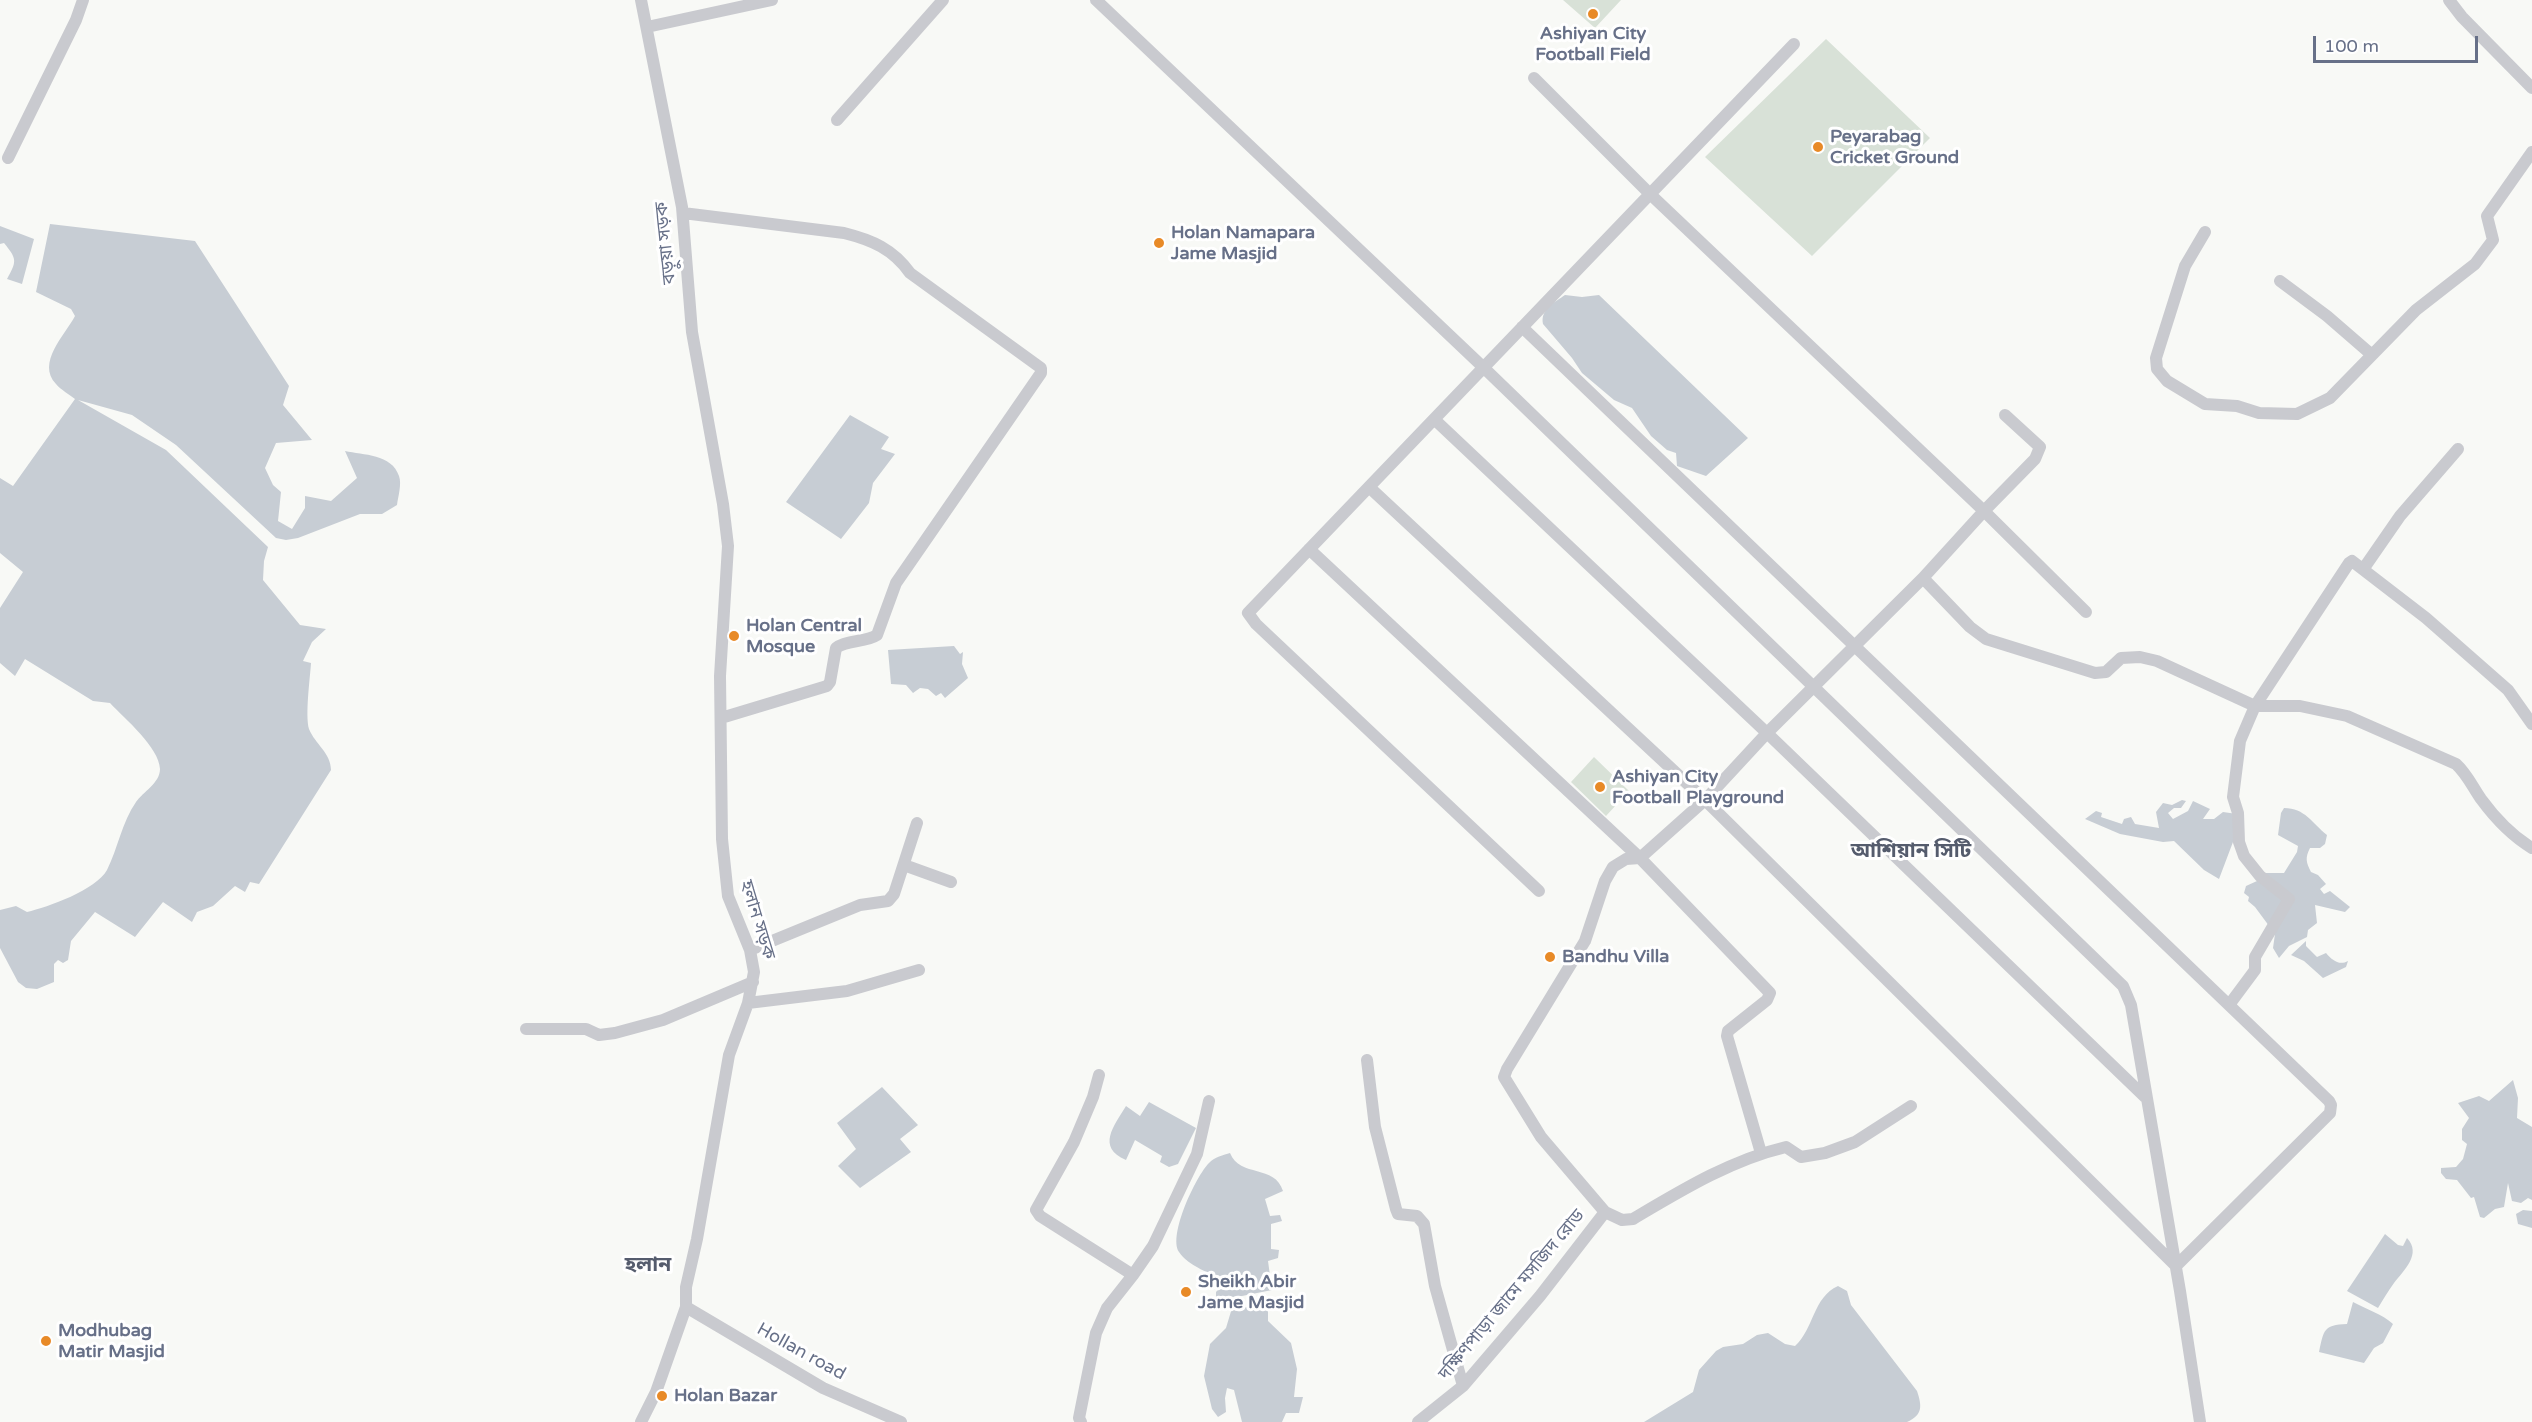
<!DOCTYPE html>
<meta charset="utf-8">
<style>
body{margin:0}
#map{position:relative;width:2532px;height:1422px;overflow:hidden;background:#f8f9f6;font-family:"Varela Round",sans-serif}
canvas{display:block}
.scale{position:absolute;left:2313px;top:36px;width:165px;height:27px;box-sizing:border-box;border:3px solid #677088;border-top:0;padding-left:8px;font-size:18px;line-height:21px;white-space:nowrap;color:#677088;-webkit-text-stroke:4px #fff;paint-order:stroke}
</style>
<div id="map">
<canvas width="2532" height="1422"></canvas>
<div class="scale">100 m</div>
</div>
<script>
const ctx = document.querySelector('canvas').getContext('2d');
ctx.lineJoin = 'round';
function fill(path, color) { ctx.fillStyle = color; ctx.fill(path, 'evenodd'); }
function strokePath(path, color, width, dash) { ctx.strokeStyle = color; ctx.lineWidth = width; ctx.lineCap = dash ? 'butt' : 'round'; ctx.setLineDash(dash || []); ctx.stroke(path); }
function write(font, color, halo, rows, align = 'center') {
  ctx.font = font + ' "Varela Round","Noto Sans Bengali",sans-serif'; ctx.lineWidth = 6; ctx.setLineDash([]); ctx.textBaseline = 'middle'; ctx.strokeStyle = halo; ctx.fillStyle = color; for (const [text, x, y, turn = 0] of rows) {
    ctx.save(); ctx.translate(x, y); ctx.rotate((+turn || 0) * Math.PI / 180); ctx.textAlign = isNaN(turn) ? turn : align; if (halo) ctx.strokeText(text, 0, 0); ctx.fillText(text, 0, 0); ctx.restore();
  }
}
fill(new Path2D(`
 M1563 0H1621L1595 28Z
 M1826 39 1930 138 1812 256 1705 157Z
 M1594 757 1629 791 1606 816 1571 782Z`), '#d8e1d7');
fill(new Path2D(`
 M50 224 195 241 289 386 283 405 312 440 276 443 265 468 273 485 281 492 278 521 292 529 305 508V496L331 501 357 478 345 451C363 455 392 454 399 476 402 484 398 497 397 505L382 514H360L298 538 286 540 276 538 176 445 132 415 78 400 166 450 268 547 264 561 263 580 300 625 326 629 312 642 303 661 311 663C310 679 305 715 309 729 315 744 331 753 331 770L259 884 250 882 245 892 235 886 213 906 197 912 192 922 163 902 135 937 95 912 71 941 68 960 63 963 58 960 54 964V982L37 989 26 988 18 982 0 948V910L16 906 27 912C48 907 96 890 107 870 118 848 122 822 136 802 143 792 160 783 160 769 159 747 125 719 110 703L93 701 25 659 15 676 0 663V608L23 572 0 553V478L13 486 75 399C69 394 61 390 56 384 36 363 65 335 75 316L71 309 36 292Z
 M0 226 34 239 22 284 7 279C17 261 17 259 4 243L0 244Z
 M1565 295 1582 297 1599 295 1748 438 1706 476 1677 466 1676 453 1667 450 1651 436 1632 408 1614 400 1582 373 1572 358 1543 324C1540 309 1555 302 1565 295Z
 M850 415 889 437 881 449 895 454 873 483 869 503 841 539 786 502Z
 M954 646 960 654 963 652 962 664 968 678 945 698 941 693 936 696 928 689 920 688 913 693 906 685 891 684 888 650Z
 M2182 800 2186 801 2181 808H2174L2168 813 2173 819 2188 811 2193 801 2210 809 2203 819H2214L2223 812 2237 814 2236 834 2219 879 2204 870 2174 841 2163 842 2120 834 2085 819 2096 811 2102 813 2101 817 2122 824 2124 819 2131 817 2135 824 2159 828 2156 812 2163 803 2172 805Z
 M2284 808C2305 808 2312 823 2327 835L2325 844 2320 848H2310C2305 858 2306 862 2311 872L2318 875 2326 884 2320 889 2324 894 2330 891 2350 907 2345 912 2315 905 2317 923 2308 930 2307 937 2289 946 2279 958 2273 948 2275 934 2255 907 2248 901 2249 897 2244 893 2246 886 2257 881 2263 873H2284L2297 852 2298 846 2278 835 2281 813Z
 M2306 941V946L2317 957 2326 953C2332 960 2339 966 2348 961L2346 967 2323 978 2304 961 2291 955Z
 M2513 1080 2518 1098 2517 1118 2532 1127V1200L2528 1198 2521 1203 2512 1201 2508 1183 2504 1207 2495 1209 2484 1218 2480 1217 2474 1197 2471 1198 2457 1180 2446 1179 2441 1173V1168L2456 1167 2463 1159 2467 1144 2462 1140V1129L2469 1118 2458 1103 2479 1096 2489 1101Z
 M882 1087 918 1125 900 1139 911 1152 860 1188 838 1166 856 1149 837 1123Z
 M1149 1102 1196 1128 1178 1164 1169 1167 1160 1162 1162 1156 1135 1140 1126 1160C1096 1147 1114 1126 1126 1106L1140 1116Z
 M1230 1153C1240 1178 1275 1164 1283 1191L1265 1199 1270 1216 1280 1215 1282 1221 1271 1224V1249L1279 1250 1278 1258 1268 1261 1272 1290 1242 1296 1224 1305 1216 1301V1292L1226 1281C1212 1274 1188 1266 1179 1252 1168 1235 1196 1176 1209 1163 1214 1157 1224 1155 1230 1153Z
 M2523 1210 2532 1211V1228L2518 1224 2516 1214Z
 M2385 1234 2398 1245 2403 1246 2407 1238C2422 1254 2404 1270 2394 1283 2388 1291 2383 1300 2378 1308L2347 1291Z
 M1838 1286 1847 1291 1851 1305 1917 1391C1922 1406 1923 1415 1907 1422H1644L1693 1392 1699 1370 1716 1351 1723 1347 1743 1344 1757 1335 1768 1333 1785 1344 1795 1346C1814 1329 1813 1297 1838 1286Z
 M2353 1302C2366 1309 2382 1314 2393 1324L2383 1343 2374 1348 2364 1363 2319 1352C2324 1330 2323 1325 2347 1324Z
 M1268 1306V1321L1291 1343 1297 1369 1294 1397H1303L1299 1413H1286L1282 1422H1242L1234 1390 1227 1388 1225 1398 1226 1412 1218 1417 1212 1409 1204 1376 1210 1344 1226 1328 1232 1308Z`), '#c7cdd4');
strokePath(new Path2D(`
 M641 0 682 207 692 332 723 504 728 546 720 676 722 839 728 896 750 950 754 972 748 1003 729 1055 697 1239 686 1287V1307L656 1392 641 1422
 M1096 0 1483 367 2123 986 2131 1005 2180 1291 2200 1422
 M2449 0 2462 17 2532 88
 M647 27 772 0
 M1534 78 1650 194 1984 511 1923 578 1970 627 1986 639 2095 673 2106 672 2121 658 2140 657 2157 661 2255 706H2300L2347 716 2456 764C2467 774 2472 786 2481 799 2495 818 2512 836 2532 848
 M837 120 943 0
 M8 158 76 20 83 0
 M683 213 844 233C872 240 893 249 910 273L1041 368V373L896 583 877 635C865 643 848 639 836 648L830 682 827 686 721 718
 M2205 232 2185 266 2156 358 2157 369 2167 381 2205 404 2237 406 2259 413 2297 414 2330 398 2416 310 2475 264 2493 240 2487 216 2532 152
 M2280 281 2327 316 2372 355
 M2005 415 2040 447 2035 459 1984 511 2086 612
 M1434 419 1767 733 2145 1097
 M1369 487 1705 800 2176 1266 2330 1113 2331 1105 2329 1101 1522 327
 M1309 549 1640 858 1770 993 1767 1000 1728 1031 1727 1036 1761 1153
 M2364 568 2400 516 2458 449
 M904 865 951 882
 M1539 891 1256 624 1248 613 1794 44
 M750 950 860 905 888 901 894 894 917 823
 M748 1003 847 991 919 970
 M2229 1005 2255 970V957L2289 899 2260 876 2244 856 2239 842 2238 813 2233 797 2240 741 2255 706 2349 563 2352 561 2426 618 2508 690 2532 724
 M526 1029H586L599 1035 615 1033 663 1020 753 982
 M1367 1060 1375 1127 1396 1209 1398 1214 1417 1216 1424 1224 1435 1286 1463 1386
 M1605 1212 1541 1137 1504 1077 1507 1069 1585 941 1605 881 1613 867 1626 859 1640 858 1705 800 1767 733 1923 578
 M1133 1275 1153 1246 1197 1154 1209 1101
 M686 1307 823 1388 901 1422
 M1081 1422 1079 1418 1096 1333 1107 1308 1133 1275 1040 1216 1036 1210 1074 1142 1093 1097 1099 1075
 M1418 1422 1463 1386 1540 1296 1605 1212 1622 1220 1633 1219C1682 1190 1731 1160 1786 1147L1801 1157 1825 1153 1855 1142 1911 1106`), '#c9cacf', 12);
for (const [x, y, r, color] of [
 [1593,14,6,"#e88a27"],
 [1818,147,6,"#e88a27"],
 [1159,243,6,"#e88a27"],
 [734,636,6,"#e88a27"],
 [1600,787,6,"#e88a27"],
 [1550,957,6,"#e88a27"],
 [1186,1292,6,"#e88a27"],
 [46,1341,6,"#e88a27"],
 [662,1396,6,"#e88a27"]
]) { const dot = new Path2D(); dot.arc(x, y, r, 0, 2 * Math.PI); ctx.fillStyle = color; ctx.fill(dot); strokePath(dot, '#fff', 2); }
write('bold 18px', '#677088', '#fff', [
 ["Ashiyan City",1593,34,"center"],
 ["Football Field",1593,55,"center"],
 ["Peyarabag",1830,137],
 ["Cricket Ground",1830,158],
 ["Holan Namapara",1171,233],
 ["Jame Masjid",1171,254],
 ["Holan Central",746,626],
 ["Mosque",746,647],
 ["Ashiyan City",1612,777],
 ["Football Playground",1612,798],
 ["Bandhu Villa",1562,957],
 ["Sheikh Abir",1198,1282],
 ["Jame Masjid",1198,1303],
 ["Modhubag",58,1331],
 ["Matir Masjid",58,1352],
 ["Holan Bazar",674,1396]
], 'left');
write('18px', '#677088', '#fff', [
 ["বড়ুয়া সড়ক",666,243,-96],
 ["হলান সড়ক",757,920,73],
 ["দক্ষিণপাড়া জামে মসজিদ রোড",1512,1295,-50],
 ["Hollan road",801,1352,29]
]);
write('bold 21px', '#555c6d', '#fff', [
 ["আশিয়ান সিটি",1911,851],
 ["হলান",648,1265]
]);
</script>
